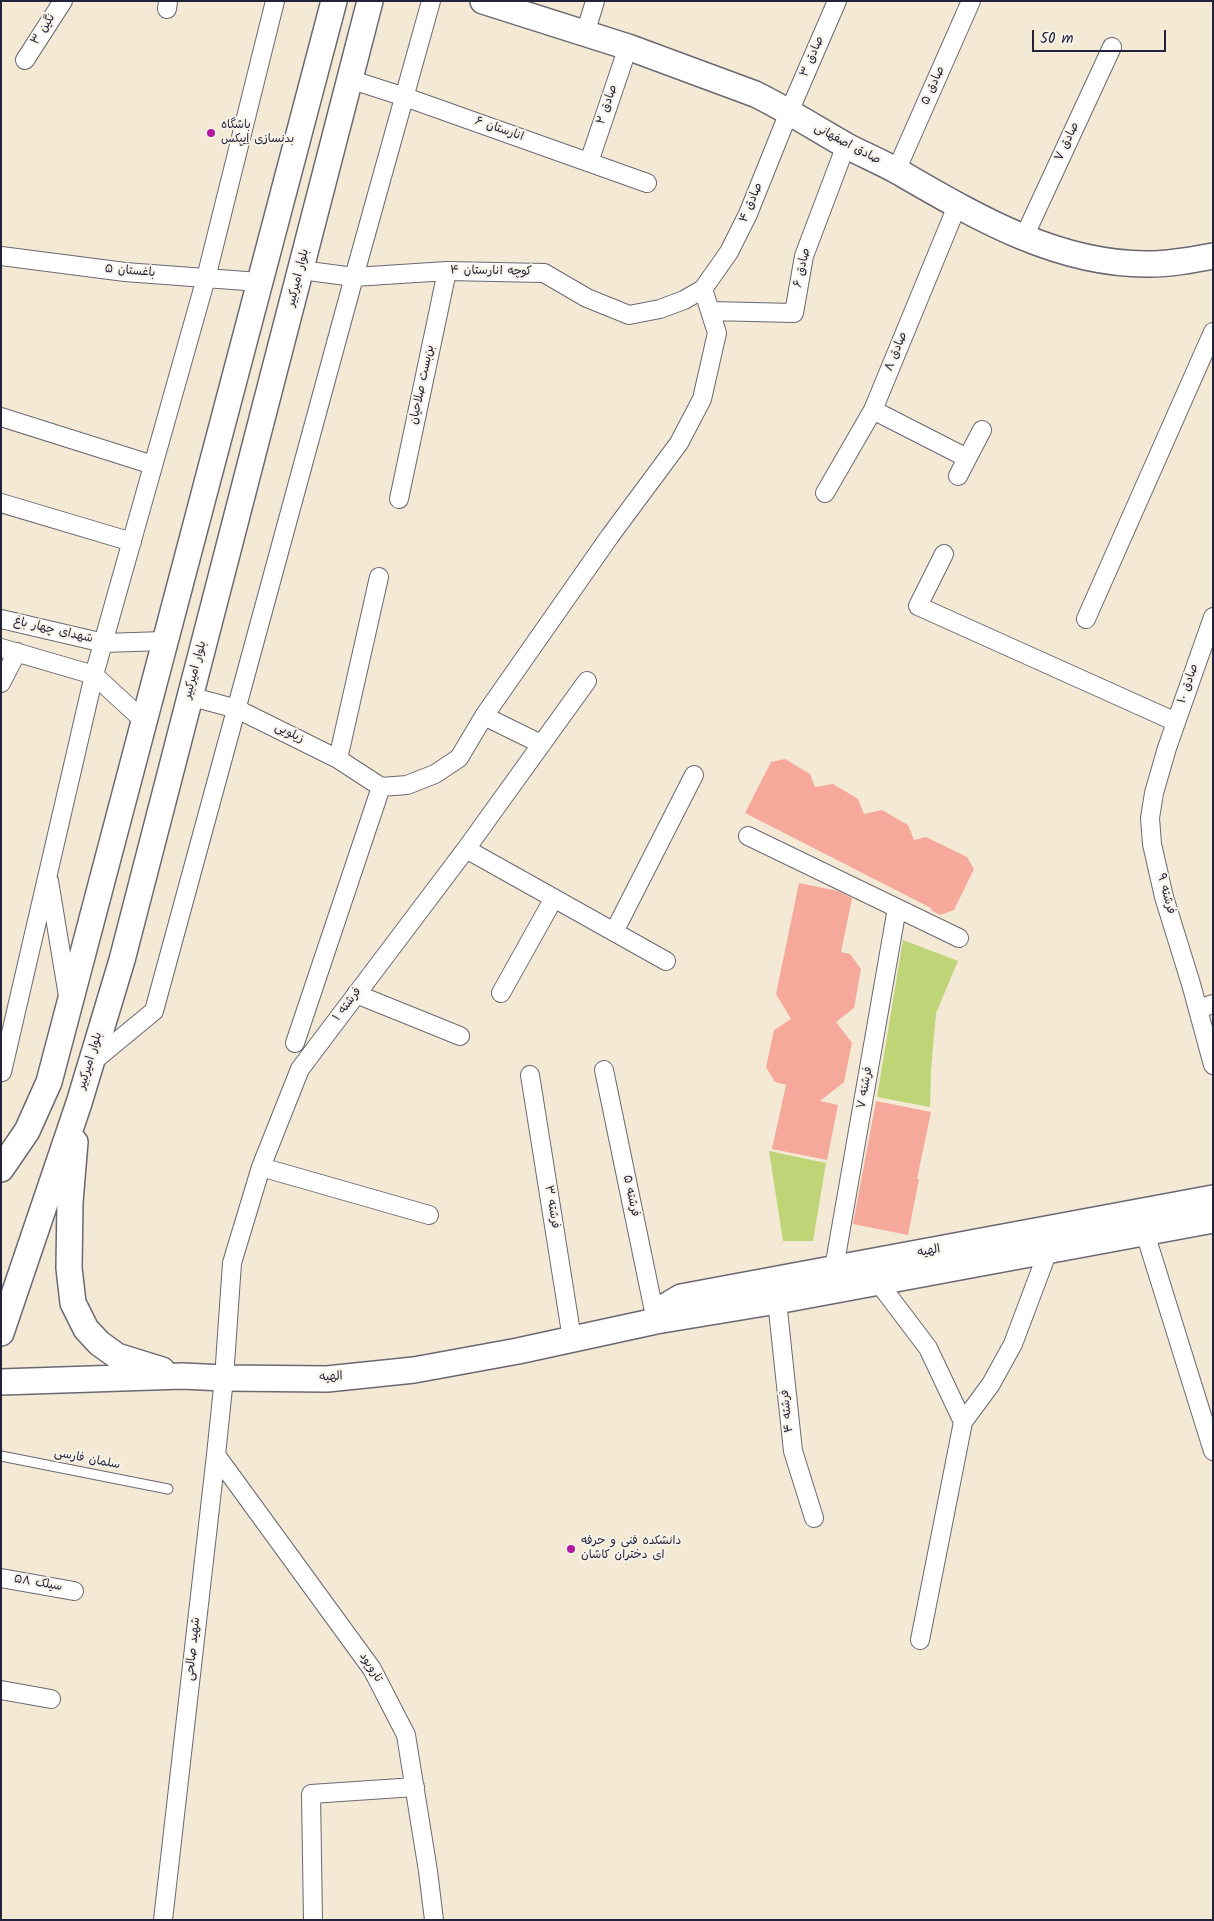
<!DOCTYPE html>
<meta charset="utf-8">
<style>
body{margin:0}
#map{position:relative;width:1214px;height:1921px;overflow:hidden;background:#f3e9d4;font-family:Kalam,sans-serif}
canvas{display:block}
.frame{position:absolute;inset:0;border:2px solid #22223b;pointer-events:none}
.scale{position:absolute;left:1032px;top:30px;width:134px;height:22px;box-sizing:border-box;border:2px solid #22223b;border-top:0;padding-left:6px;font-size:15px;line-height:18px;white-space:nowrap;color:#22223b;-webkit-text-stroke:4px #f7f3e8;paint-order:stroke}
</style>
<div id="map">
<canvas width="1214" height="1921"></canvas>
<div class="frame"></div>
<div class="scale">50 m</div>
</div>
<script>
const ctx = document.querySelector('canvas').getContext('2d');
ctx.lineJoin = 'round';
function fill(path, color) { ctx.fillStyle = color; ctx.fill(path, 'evenodd'); }
function strokePath(path, color, width, dash) { ctx.strokeStyle = color; ctx.lineWidth = width; ctx.lineCap = dash ? 'butt' : 'round'; ctx.setLineDash(dash || []); ctx.stroke(path); }
function write(font, color, halo, rows, align = 'center') {
  ctx.font = font + ' Kalam,"Playpen Sans Arabic",sans-serif'; ctx.lineWidth = 4; ctx.setLineDash([]); ctx.textBaseline = 'middle'; ctx.strokeStyle = halo; ctx.fillStyle = color; for (const [text, x, y, turn = 0] of rows) {
    ctx.save(); ctx.translate(x, y); ctx.rotate((+turn || 0) * Math.PI / 180); ctx.textAlign = isNaN(turn) ? turn : align; if (halo) ctx.strokeText(text, 0, 0); ctx.fillText(text, 0, 0); ctx.restore();
  }
}
fill(new Path2D(`
 M903 940 958 961 936 1013 931 1070 930 1107 877 1097Z
 M769 1151 826 1163 813 1241H783Z`), '#bfd477');
fill(new Path2D(`
 M785 759 810 774 815 787 833 784 858 799 864 814 882 810 908 825 914 840 926 837 967 857 974 869 954 910 940 915 931 910V908L745 813 771 762Z
 M799 883 838 891 852 898 841 952 850 954 861 969 854 1008 836 1022 852 1043 844 1082 820 1101 838 1105 827 1160 772 1149 786 1085 775 1082 766 1067 774 1030 791 1019 776 994Z
 M876 1101 931 1112 917 1179H919L908 1235 853 1224Z`), '#f6a89a');
const lane = new Path2D(`
 M1 1456 168 1489`);
const street = new Path2D(`
 M167 9 168 1
 M585 34 595 1
 M25 60 63 1
 M349 79 405 97 647 183
 M589 162 628 47
 M896 171 971 1
 M1024 237 1112 47
 M1 256 125 272 259 282
 M301 270 354 277 447 271 544 273 587 298 629 315 660 309 684 300 703 289 729 252 748 214 789 112 837 1
 M710 311 794 313 804 256 846 145
 M873 410 967 458
 M1 417 153 465
 M958 476 982 430
 M825 493 873 410 957 206
 M399 499 447 271
 M1 503 132 542
 M944 554 918 606 1176 722
 M1213 617 1167 748 1154 793 1150 818 1152 844 1164 897 1191 984 1213 1065
 M1 619 104 643 164 641
 M1086 619 1213 332
 M1 648 94 675 143 720
 M1 683 17 652
 M189 696 237 709 338 759 381 787
 M484 716 541 744
 M338 759 379 577
 M381 787 407 785 435 774 459 758 484 716 610 536 679 443 702 399 717 333 703 289
 M748 836 959 938
 M466 849 666 961
 M49 881 68 996
 M614 932 694 775
 M501 993 554 898
 M356 994 460 1036
 M1198 1009 1213 1004
 M295 1043 381 787
 M91 1063 154 1011 354 277 431 1
 M604 1070 656 1321
 M2 1072 94 675 206 278 275 1
 M530 1075 572 1339
 M261 1167 429 1215
 M1145 1233 1213 1451
 M834 1268 897 908
 M878 1282 928 1348 963 1422 920 1640
 M777 1301 793 1451 814 1518
 M963 1422 991 1384 1013 1344 1048 1251
 M216 1455 372 1669 406 1735 428 1871 434 1920
 M1 1578 74 1591
 M1 1690 51 1699
 M163 1920 216 1455 224 1378 232 1263 261 1167 300 1069 466 849 587 681
 M313 1920 311 1794 415 1787`);
const secondary = new Path2D(`
 M483 1 628 47 755 94C786 109 815 128 845 145 862 154 881 162 899 172 975 216 1057 265 1149 264 1171 264 1192 260 1213 256
 M75 1142 70 1202 69 1268 73 1303 86 1329 99 1343 117 1356 162 1370
 M1 1169 27 1131 49 1082 334 1
 M656 1321 666 1306 681 1297 1213 1198
 M1 1333 79 1103 122 960 370 1
 M1 1382 182 1376 224 1378 327 1379 414 1370 518 1351 656 1321 777 1301 1213 1220`);
strokePath(lane, '#6b6871', 11);
strokePath(street, '#6b6871', 20);
strokePath(secondary, '#6b6871', 28);
strokePath(lane, '#fff', 9);
strokePath(street, '#fff', 18);
strokePath(secondary, '#fff', 25);
for (const [x, y, r, color] of [
 [211,133,5,"#b5179e"],
 [571,1549,5,"#b5179e"]
]) { const dot = new Path2D(); dot.arc(x, y, r, 0, 2 * Math.PI); ctx.fillStyle = color; ctx.fill(dot); strokePath(dot, '#f7f3e8', 2); }
write('12px', '#22223b', '#f7f3e8', [
 ["نگین ۳",44,30,-57],
 ["صادق ۳",813,57,-67],
 ["صادق ۵",934,86,-66],
 ["صادق ۲",608,105,-71],
 ["انارستان ۶",499,130,19],
 ["صادق ۷",1068,142,-65],
 ["صادق اصفهانی",847,145,28],
 ["صادق ۴",752,203,-67],
 ["صادق ۶",803,268,-77],
 ["باغستان ۵",130,272,5],
 ["کوچه انارستان ۴",491,272,1],
 ["بلوار امیرکبیر",299,278,-76],
 ["صادق ۸",897,352,-68],
 ["بن‌بست صلاحیان",423,385,-78],
 ["شهدای چهار باغ",53,631,13],
 ["بلوار امیرکبیر",196,670,-75],
 ["صادق ۱۰",1189,684,-71],
 ["زیلویی",289,734,26],
 ["فرشته ۹",1165,894,75],
 ["فرشته ۱",348,1005,-53],
 ["بلوار امیرکبیر",91,1061,-73],
 ["فرشته ۷",866,1088,-80],
 ["فرشته ۵",630,1196,78],
 ["فرشته ۳",551,1207,81],
 ["الهیه",929,1252,-10],
 ["الهیه",331,1378,-3],
 ["فرشته ۴",788,1411,-96],
 ["سلمان فارسی",87,1460,11],
 ["سیلک ۵۸",38,1584,10],
 ["شهید صالحی",194,1649,-84],
 ["تاروپود",370,1668,58]
]);
write('12px', '#22223b', '#f7f3e8', [
 ["باشگاه",221,126],
 ["بدنسازی اِیپکس",221,140],
 ["دانشکده فنی و حرفه",581,1542],
 ["ای دختران کاشان",581,1556]
], 'left');
</script>
